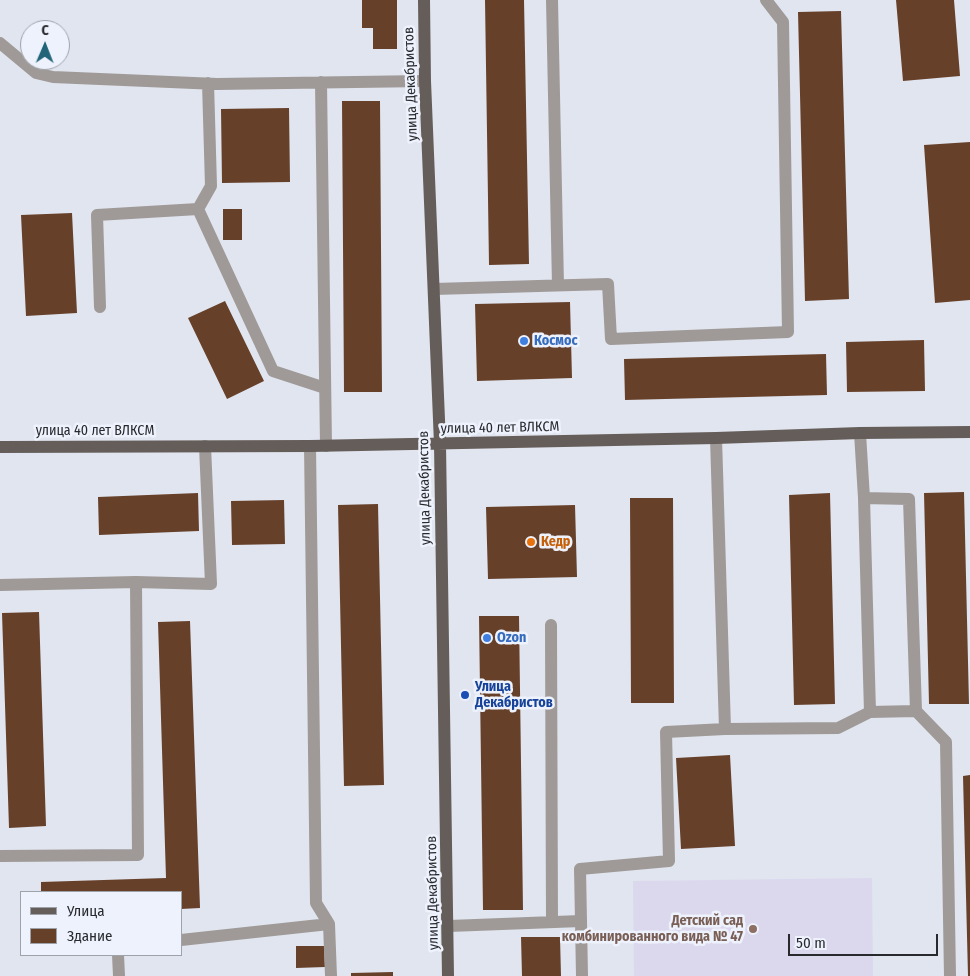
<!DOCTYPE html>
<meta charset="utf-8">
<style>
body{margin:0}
#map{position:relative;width:970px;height:976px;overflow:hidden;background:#e1e5ef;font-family:"Fira Sans Condensed",sans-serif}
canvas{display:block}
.legend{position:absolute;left:20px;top:891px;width:162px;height:65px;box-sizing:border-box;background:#eef2fc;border:1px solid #9ea2a9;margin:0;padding:6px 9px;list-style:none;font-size:15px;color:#27292d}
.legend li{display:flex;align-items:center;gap:10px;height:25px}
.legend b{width:25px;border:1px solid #9ea2a9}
.north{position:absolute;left:20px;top:20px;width:50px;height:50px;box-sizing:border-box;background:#eef2fc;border:1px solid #9ea2a9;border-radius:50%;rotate:1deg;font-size:14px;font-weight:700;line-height:20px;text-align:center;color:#27292d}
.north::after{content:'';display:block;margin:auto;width:18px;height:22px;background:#226578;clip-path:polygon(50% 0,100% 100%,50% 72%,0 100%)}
.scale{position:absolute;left:788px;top:934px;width:150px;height:22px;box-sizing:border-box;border:2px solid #27292d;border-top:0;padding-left:6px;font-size:15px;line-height:18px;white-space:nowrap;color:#27292d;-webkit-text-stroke:4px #eef2fc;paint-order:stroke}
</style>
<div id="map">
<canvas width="970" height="976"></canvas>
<ul class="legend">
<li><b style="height:6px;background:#655d59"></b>Улица</li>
<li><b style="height:14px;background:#67402a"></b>Здание</li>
</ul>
<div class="north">С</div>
<div class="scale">50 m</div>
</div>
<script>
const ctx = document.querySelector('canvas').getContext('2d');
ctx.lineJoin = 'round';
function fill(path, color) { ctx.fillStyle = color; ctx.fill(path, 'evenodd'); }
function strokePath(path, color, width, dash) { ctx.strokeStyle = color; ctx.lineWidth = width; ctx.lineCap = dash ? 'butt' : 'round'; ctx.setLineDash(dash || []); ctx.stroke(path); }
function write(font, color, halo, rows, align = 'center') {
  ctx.font = font + ' "Fira Sans Condensed",sans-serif'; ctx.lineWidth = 5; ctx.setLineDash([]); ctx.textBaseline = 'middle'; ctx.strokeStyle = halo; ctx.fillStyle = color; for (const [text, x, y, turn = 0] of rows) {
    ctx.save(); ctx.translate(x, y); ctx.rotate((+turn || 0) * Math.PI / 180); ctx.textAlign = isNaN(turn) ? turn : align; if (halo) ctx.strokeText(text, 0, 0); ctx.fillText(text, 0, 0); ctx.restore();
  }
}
fill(new Path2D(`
 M872 878 873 976H634L633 881Z`), '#dbd8ee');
fill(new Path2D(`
 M362 0H397V49H373V28H362Z
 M485 0H524L529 264 489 265Z
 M896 0H954L960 76 903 81Z
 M841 11 849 299 805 301 798 12Z
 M342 101H380L382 392H344Z
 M289 108 290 182 222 183 221 109Z
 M970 142V300L935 303 924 145Z
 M223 209H242V240H223Z
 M72 213 77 313 26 316 21 215Z
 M225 301 264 381 227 399 188 318Z
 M570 302 572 378 477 381 475 304Z
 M924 340 925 391 847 392 846 342Z
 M826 354 827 395 625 400 624 359Z
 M964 492 969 704H929L924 493Z
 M198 493 199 531 99 535 98 497Z
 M830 493 835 704 794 705 789 495Z
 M630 498H673L674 703H631Z
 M284 500 285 544 232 545 231 501Z
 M378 504 384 785 344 786 338 505Z
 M575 505 577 577 488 579 486 507Z
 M39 612 46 826 9 828 2 613Z
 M479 616H519L523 910H483Z
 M190 621 200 908 181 909V892H41V882L166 878 158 622Z
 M730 755 735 846 681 849 676 758Z
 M970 775V976H968L963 776Z
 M521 937H560L561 976H522Z
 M296 946H324L325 967 296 968Z
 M393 972V976H351V973Z`), '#67402a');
strokePath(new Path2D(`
 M552 0 558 285
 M0 43 36 73 53 77 217 84 425 81
 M321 82 326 446
 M198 209 211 186 208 83
 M434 289 608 284 611 339 788 332 783 22 766 0
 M100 307 97 215 198 209 273 371 325 388
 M310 446 316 903 329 924 331 976
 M864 498 909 499 916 711
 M0 585 136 582
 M551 625 552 922
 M870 712 916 711 946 742 950 976
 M725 729 838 728 870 712 864 498 860 433
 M0 856 138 855 136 582 211 584 205 446
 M581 921 582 976
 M449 926 581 921 580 869 669 861 666 732 725 729 716 438
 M181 940 329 924
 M118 955 119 976`), '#9f9a98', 12);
strokePath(new Path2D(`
 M424 0 425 81 440 444 448 976
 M0 447 310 446 716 438 860 433 970 432`), '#655d59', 12);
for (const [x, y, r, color] of [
 [524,341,5,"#3f7fe0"],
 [531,542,5,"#e8710a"],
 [487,638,5,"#3f7fe0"],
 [465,695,5,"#1a4fb4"],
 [753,929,5,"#8d6e63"]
]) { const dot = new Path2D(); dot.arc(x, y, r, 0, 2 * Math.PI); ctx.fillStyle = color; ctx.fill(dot); strokePath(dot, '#eef2fc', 2); }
write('14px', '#27292d', '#eef2fc', [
 ["улица Декабристов",411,84,-92],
 ["улица 40 лет ВЛКСМ",500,428,-1],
 ["улица 40 лет ВЛКСМ",95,431],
 ["улица Декабристов",425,488,-91],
 ["улица Декабристов",433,893,-91]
]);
write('bold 14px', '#366cbe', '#eef2fc', [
 ["Космос",534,341],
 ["Ozon",497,638]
], 'left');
write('bold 14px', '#c56008', '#eef2fc', [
 ["Кедр",541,542]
], 'left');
write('bold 14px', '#164399', '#eef2fc', [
 ["Улица",475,687],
 ["Декабристов",475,703]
], 'left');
write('bold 14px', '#785e54', '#eef2fc', [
 ["Детский сад",743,921],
 ["комбинированного вида № 47",743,937]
], 'right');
</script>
